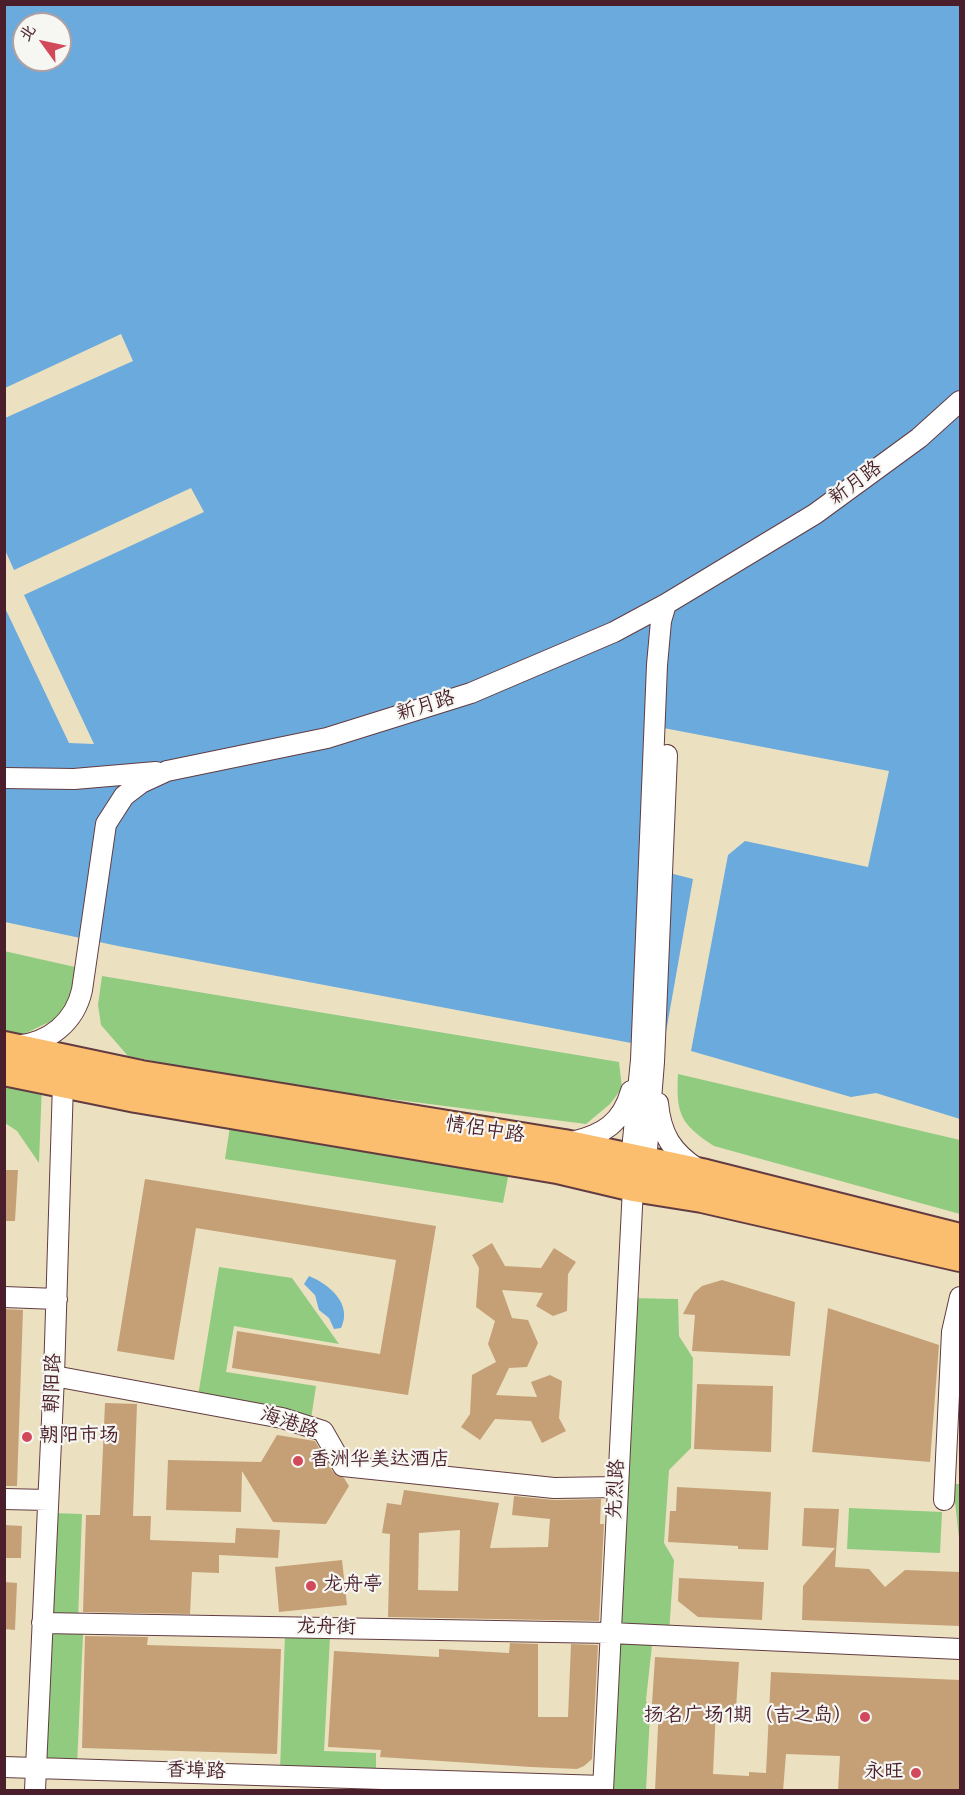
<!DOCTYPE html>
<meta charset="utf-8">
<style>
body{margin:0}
#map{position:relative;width:965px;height:1795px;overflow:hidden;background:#ebe1c0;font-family:Mynerve,"LXGW WenKai TC",sans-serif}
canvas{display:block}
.frame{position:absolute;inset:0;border:6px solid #4a1f2b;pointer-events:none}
.north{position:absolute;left:12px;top:12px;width:60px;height:60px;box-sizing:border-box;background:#f6f6f2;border:2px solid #b1a0a2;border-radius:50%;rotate:303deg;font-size:16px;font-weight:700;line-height:24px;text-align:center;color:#4a1f2b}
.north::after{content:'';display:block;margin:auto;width:21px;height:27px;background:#d1495b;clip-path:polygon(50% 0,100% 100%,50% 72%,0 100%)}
</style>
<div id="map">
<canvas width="965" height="1795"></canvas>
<div class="frame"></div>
<div class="north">北</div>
</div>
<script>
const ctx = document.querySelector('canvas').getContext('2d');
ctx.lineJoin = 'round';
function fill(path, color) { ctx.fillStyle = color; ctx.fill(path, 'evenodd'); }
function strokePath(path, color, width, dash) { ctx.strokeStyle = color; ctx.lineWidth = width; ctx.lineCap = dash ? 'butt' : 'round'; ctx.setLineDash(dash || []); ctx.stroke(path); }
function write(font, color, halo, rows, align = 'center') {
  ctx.font = font + ' Mynerve,"LXGW WenKai TC",sans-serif'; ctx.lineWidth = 4.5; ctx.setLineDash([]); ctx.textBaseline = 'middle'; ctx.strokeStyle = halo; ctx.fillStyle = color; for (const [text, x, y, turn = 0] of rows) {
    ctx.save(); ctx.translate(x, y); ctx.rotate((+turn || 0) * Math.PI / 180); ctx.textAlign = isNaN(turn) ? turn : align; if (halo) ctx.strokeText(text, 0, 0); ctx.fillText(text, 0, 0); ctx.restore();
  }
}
fill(new Path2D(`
 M4 951 75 967 68 1013 20 1036 5 1034Z
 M102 976 619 1062 622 1088 610 1104 586 1124 265 1083 128 1056 101 1025 98 1005Z
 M678 1074 960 1140V1214L714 1146C680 1124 676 1114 678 1074Z
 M4 1075 42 1083 39 1163 17 1131 5 1123Z
 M231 1120 510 1167 503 1203 225 1159Z
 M219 1267 292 1278 339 1344 234 1326 226 1372 316 1386 311 1419 198 1396Z
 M630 1298 678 1299 679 1336 693 1358 691 1448 669 1470 664 1543 674 1560 669 1633 613 1631Z
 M953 1484H960V1547Z
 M849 1508 942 1512 940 1553 847 1549Z
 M51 1513 82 1514 78 1619 83 1634 77 1765H41Z
 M285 1634 330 1637 324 1751 376 1753V1773L280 1770Z
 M612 1643 652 1645 646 1700 650 1714 646 1790H606Z`), '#90cb7f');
fill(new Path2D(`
 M5 5H960V1119L876 1093 851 1097 691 1051 728 855 745 841 868 867 889 771 653 726 638 865 693 879 663 1049 118 946 5 922ZM24 24H60V60H24Z
 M309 1276C329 1284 353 1304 341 1328L334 1329 329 1318 319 1310 315 1295 304 1284Z`), '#6aaadd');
fill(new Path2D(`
 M121 334 133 361 5 418V388Z
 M191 488 204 512 24 595 94 744 69 743 5 608V550L14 570Z`), '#ebe1c0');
fill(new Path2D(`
 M4 1170H18L15 1221H4Z
 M145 1179 436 1226 408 1395 232 1368 237 1331 380 1354 396 1260 196 1228 174 1360 117 1351Z
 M492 1243 505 1266 541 1268 554 1248 576 1262 568 1274 567 1311 553 1316 536 1306 543 1293 502 1290 512 1318 528 1320 538 1343 527 1367 509 1368 496 1395 537 1397 531 1382 550 1375 562 1381 559 1418 566 1431 542 1443 531 1421 495 1419 480 1440 461 1427 470 1414 472 1375 496 1362 488 1344 495 1321 476 1307 479 1268 472 1255Z
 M722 1280 795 1302 790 1356 692 1351 695 1315 683 1314 694 1293 702 1286Z
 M828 1308 939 1345 930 1462 812 1452Z
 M4 1309 23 1310 17 1486H4Z
 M697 1384 773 1386 771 1452 694 1449Z
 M105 1403 137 1404 133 1516H151L150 1540 235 1543 236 1528 280 1530 278 1558 219 1555V1573L192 1572 190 1614 83 1612 86 1515H100Z
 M277 1435 315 1441 333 1472 344 1478 349 1486 326 1524 273 1522 242 1471 241 1512 166 1510 168 1460 261 1462Z
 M677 1487 771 1492 768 1550 738 1549V1546L668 1542 670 1511H676Z
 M404 1490 499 1503 490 1548 548 1547 550 1519 512 1515 514 1496 554 1500 601 1499 600 1524H604L599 1621 388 1617 390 1534 382 1533 387 1503 401 1505ZM460 1530 458 1591 418 1590 419 1533Z
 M804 1508 839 1509 835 1567 869 1569 885 1587 905 1570 960 1572V1626L802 1620 803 1586 835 1548 802 1546Z
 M4 1525 22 1526 21 1558H4Z
 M342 1560 347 1605 279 1612 275 1567Z
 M679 1578 764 1582 762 1620 698 1617 678 1601Z
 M4 1582 17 1583 15 1630 4 1629Z
 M85 1636 148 1637 147 1645 281 1649 277 1754 82 1748Z
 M510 1643 538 1644V1717H568L571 1644 598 1645 592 1759 584 1766 577 1769 531 1767 380 1757 381 1750 328 1747 334 1651 439 1657V1649L509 1653Z
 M655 1657 739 1662 736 1709 716 1708 713 1774 749 1776V1772L766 1773 771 1672 960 1680V1791H838L840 1756 786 1754 783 1791H655L659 1705 652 1704Z`), '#c5a077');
const minor = new Path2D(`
 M4 778 74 779 156 772
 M16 1046C49 1043 75 1022 82 990L106 824 124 796 141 783 167 771 327 738 471 693 614 632 666 604 815 514 919 438 960 401
 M658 1103C661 1135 672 1152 698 1169
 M572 1142C603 1135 622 1123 631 1091
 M641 1171 646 1162 654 1062 667 755
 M4 1297 57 1299
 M54 1376 282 1418 323 1431 343 1466 554 1488 617 1487
 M4 1499 48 1500
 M944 1500 952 1332 960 1297
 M42 1623 610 1633 960 1649
 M4 1767 603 1786
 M35 1790 54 1376 63 1083
 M603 1790 633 1187 631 1160 641 1060 657 665 661 621 666 604`);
const highway = new Path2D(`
 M4 1046 141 1075 564 1144 706 1174 960 1238
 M4 1071 136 1098 557 1169 633 1187 702 1198 960 1257`);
strokePath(minor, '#623c41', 22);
strokePath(highway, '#623c41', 32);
strokePath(minor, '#fff', 20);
strokePath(highway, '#fbbd6e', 28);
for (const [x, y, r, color] of [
 [27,1437,6,"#d1495b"],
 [298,1461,6,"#d1495b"],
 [311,1586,6,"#d1495b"],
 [865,1717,6,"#d1495b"],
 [916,1773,6,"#d1495b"]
]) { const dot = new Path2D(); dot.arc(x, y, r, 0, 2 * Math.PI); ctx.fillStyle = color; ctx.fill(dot); strokePath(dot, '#f6f6f2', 2); }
write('20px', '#4a1f2b', '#f6f6f2', [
 ["新月路",856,484,-36],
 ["新月路",426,707,-17],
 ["情侶中路",485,1131,9],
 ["朝阳路",54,1383,-88],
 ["海港路",289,1424,18],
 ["先烈路",617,1489,-87],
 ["龙舟街",326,1628,1],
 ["香埠路",196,1772,2]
]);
write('20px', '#4a1f2b', '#f6f6f2', [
 ["朝阳市场",39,1437],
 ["香洲华美达酒店",310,1461],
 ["龙舟亭",323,1586],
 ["扬名广场1期（吉之岛）",853,1717,"right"],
 ["永旺",904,1773,"right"]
], 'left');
</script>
